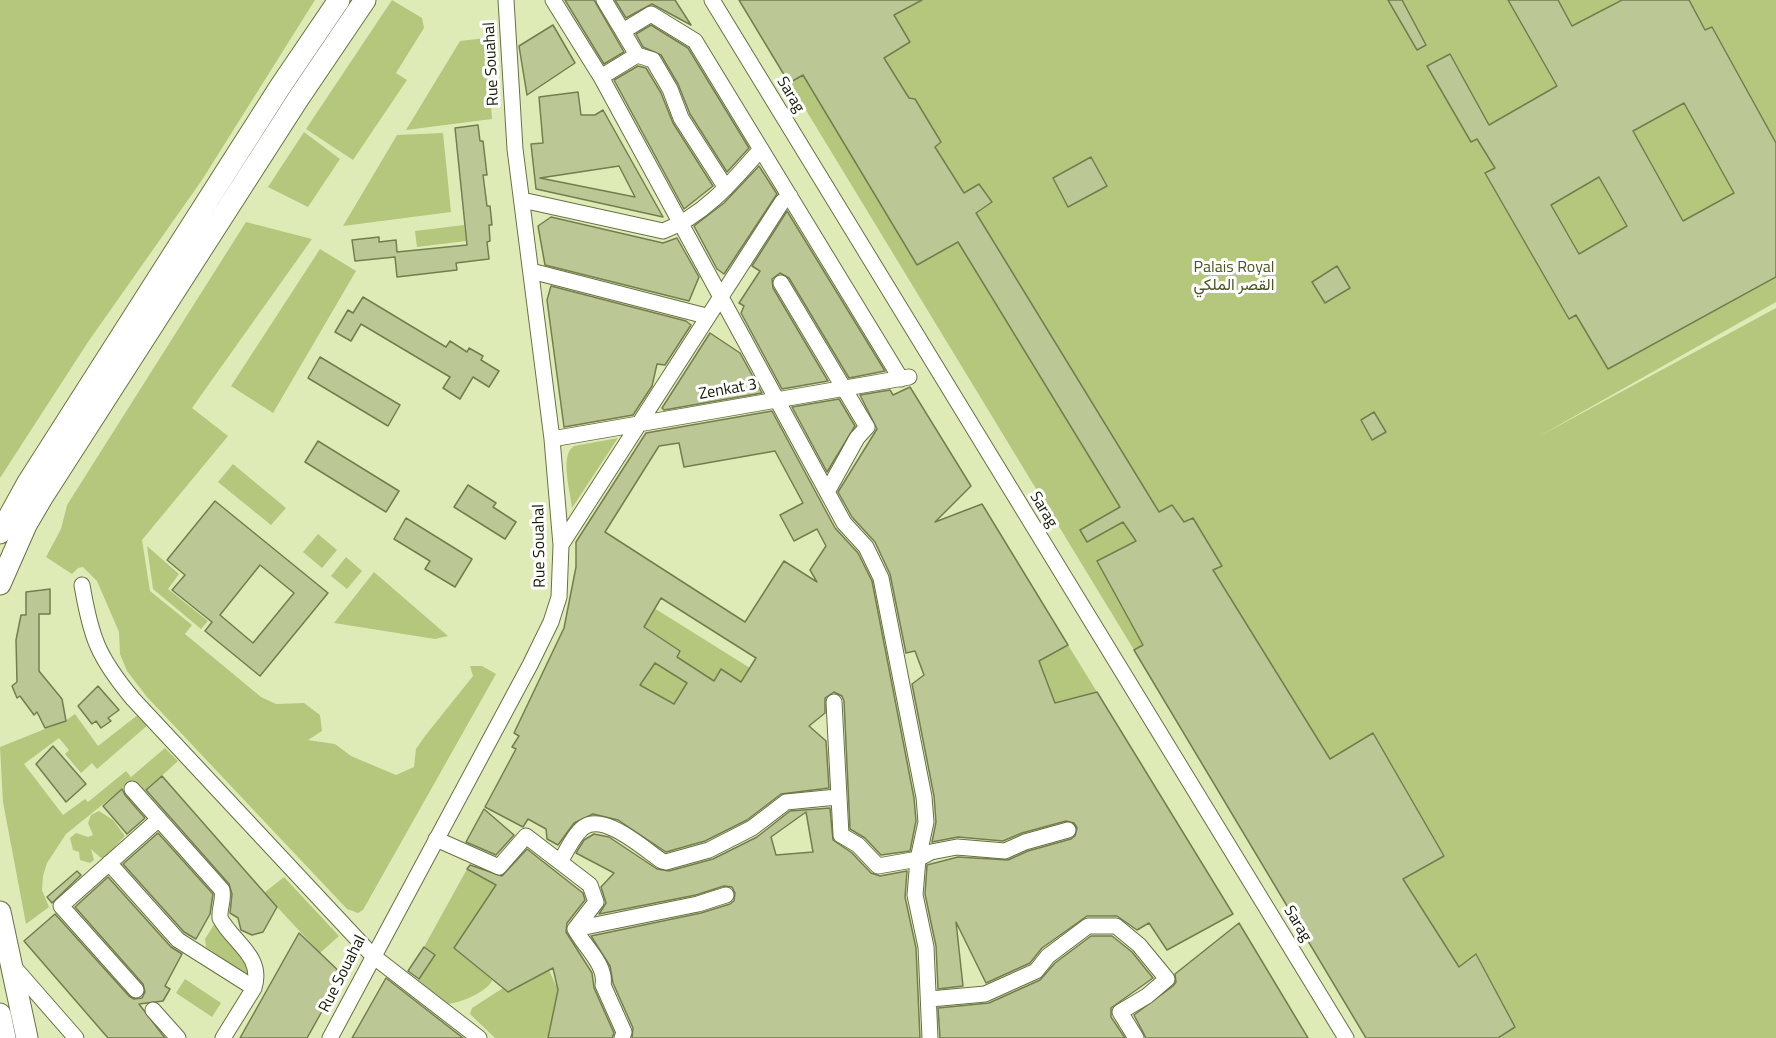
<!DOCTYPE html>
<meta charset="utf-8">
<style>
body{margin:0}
canvas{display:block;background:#deebb7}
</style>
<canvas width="1776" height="1038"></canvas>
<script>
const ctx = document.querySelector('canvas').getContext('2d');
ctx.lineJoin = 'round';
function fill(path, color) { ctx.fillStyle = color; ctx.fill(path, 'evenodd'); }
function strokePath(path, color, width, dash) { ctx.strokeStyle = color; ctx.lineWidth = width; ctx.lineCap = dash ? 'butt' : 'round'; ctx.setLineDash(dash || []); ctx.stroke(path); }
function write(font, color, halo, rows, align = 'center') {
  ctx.font = font + ' "Titillium Web",Vazirmatn,sans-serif'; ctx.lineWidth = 6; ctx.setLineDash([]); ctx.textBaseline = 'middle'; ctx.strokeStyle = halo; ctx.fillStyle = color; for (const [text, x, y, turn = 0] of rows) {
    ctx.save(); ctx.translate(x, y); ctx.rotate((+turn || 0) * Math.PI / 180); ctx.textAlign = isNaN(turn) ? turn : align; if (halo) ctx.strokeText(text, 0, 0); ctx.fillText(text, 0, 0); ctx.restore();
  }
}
fill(new Path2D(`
 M0 0H315L202 180 88 342 0 478Z
 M392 0 422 18 424 28 396 73 407 80 353 160 306 129Z
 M739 0H1776V302L1536 438 1776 308V1038H1498L1515 1027 1477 954 1459 967 1403 879 1444 856 1373 733 1330 759 1229 598 1134 650Z
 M486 38 492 119 406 130 460 41Z
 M304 132 340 159 308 207 268 187Z
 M443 133 451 212 343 226 397 135Z
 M246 222 312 239 192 408 228 436 142 540 150 591 192 625 185 634 261 697 276 704 304 703 320 715 322 731 308 740 335 744 351 756 396 775 414 767 416 749 425 736 473 676 470 666H482L496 674 363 910 358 913 347 909 147 697 127 671 120 654 119 632 97 581 83 567 78 568 72 574 46 557 61 529 67 505Z
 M464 225 466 241 417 247 415 231Z
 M320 249 356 271 273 413 231 386Z
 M618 438 572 508C571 493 559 455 574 446Z
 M233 464 286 508 271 525 218 482Z
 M318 534 337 550 322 568 303 552Z
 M147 546 179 574 168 589 208 621 201 629 153 589Z
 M346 557 362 571 347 589 331 576Z
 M374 572 448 636 435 639 334 623Z
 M654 608 750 668 713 726 617 673Z
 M1068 645 1097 692 1055 703 1039 661Z
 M75 714 98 746 139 714 149 724 97 769 92 763 81 773 65 754 69 750 59 738 24 764 63 815 85 799 88 802 126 771 131 777 165 748 178 761 144 792 133 780 66 834 47 863 43 876 42 890 49 907 26 924 3 802 0 747 65 721Z
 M99 811 113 820 125 836 105 857 101 858 91 849 94 860 90 863 80 860 79 852 73 850 70 838 76 833 88 837 93 835 88 823 91 815Z
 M467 869 488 881 494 873 502 877 454 948 492 980C490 991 453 1007 444 1003 434 999 424 989 416 983L435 955 424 947Z
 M284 877 339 936 320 953 264 893Z
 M215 923 245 959 250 977 206 947 205 939Z
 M549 970 558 990 548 1038H495L470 1014 472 1008 503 988Z
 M185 979 221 1003 212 1017 176 993Z`), '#b5c77c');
const building = new Path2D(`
 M565 0H594L624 52 604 64Z
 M615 0H675L691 25 652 4 626 18Z
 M739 0H922L894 15 910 42 884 58 909 98 915 99 941 142 935 147 964 193 979 184 992 202 976 213 1159 512 1172 505 1184 522 1193 518 1222 566 1213 570 1330 759 1373 733 1444 856 1403 879 1459 967 1476 954 1515 1027 1498 1038H1366L1134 650 1143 645 1097 561 1136 541 1123 522 1087 542 1080 530 1120 507 958 242 917 265 803 75 789 83Z
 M1388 0H1402L1426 45 1417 50Z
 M1508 0H1558L1572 26 1622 0H1689L1705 30 1712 27 1776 143V277L1608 369 1576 315 1569 319 1485 173 1495 168 1477 139 1471 142 1427 66 1450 54 1489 125 1557 86ZM1684 103 1734 193 1683 221 1633 131ZM1599 177 1627 226 1579 254 1551 205Z
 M553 25 575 63 527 95 519 46Z
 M651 25 688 48 749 148 727 172 690 114 678 84 661 55 643 47 636 34Z
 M638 66 646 68 661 93 673 123 713 186 684 209 614 80Z
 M578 92 581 115H595L603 110 663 217 536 189 531 144 543 143 539 97ZM619 166 635 197 540 178Z
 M478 125 480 141H483L487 175H483L487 206H490L492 225H489L490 241 487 242 489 259 456 263 457 270 397 277 395 257 355 261 352 240 379 237V242L396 240 397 252 467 245 455 128Z
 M1091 157 1107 186 1068 207 1053 178Z
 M759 166 777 194 724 274 717 269 694 226 724 203Z
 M787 211 885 371 849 378 789 278 780 273 772 279 773 288 828 381 782 389 741 313 744 306 739 303 760 271 752 266Z
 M551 217 663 243 677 238 699 277 689 301 545 265 538 226Z
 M1337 266 1350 288 1325 303 1312 282Z
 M551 286 686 321 691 325 665 365 657 364 652 386 633 415 564 427 547 300Z
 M363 297 446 347 450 341 467 352 469 348 483 356 481 360 499 371 489 387 473 377 460 399 443 388 450 377 361 324 351 341 335 332 348 310 353 313Z
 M710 333 740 353 762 393 664 410 662 408Z
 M320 357 400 405 388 426 308 378Z
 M910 387 971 486 935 522 982 504 1068 645 1039 661 1055 703 1097 692 1233 914 1167 950 1149 923 1137 930 1117 916H1087L1042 948 1030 963 986 983 956 922 963 986 938 989 936 946 925 894 927 865 958 857 1008 860 1028 851 1071 839 1075 836 1077 828 1074 823 1066 821 1022 833 1003 841 958 837 932 842 936 822 934 796 912 684 924 675 915 651 906 653 890 574 875 542 852 517 838 492 877 429 860 395 890 390 893 395Z
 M839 399 855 426 827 472 792 407Z
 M772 411 835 528 858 553 872 581 914 798 916 821 910 851 881 855 865 838 850 829 844 701 842 696 834 692 825 698V713L809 726 826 741 829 788 781 794 747 820 705 841 666 852 618 820 593 814 574 823 558 845 547 839 546 829 528 819 523 827 485 807 516 749 512 747 519 736 514 733 564 628 576 567V542L646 433ZM679 443 684 467 775 451 803 503 780 515 794 541 817 529 826 546 810 570 817 582 784 561 745 622 605 532 659 446ZM661 598 756 658 741 682 721 669 714 681 677 657 680 651 644 627ZM655 663 687 683 674 704 640 685Z
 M1374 412 1386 432 1372 440 1361 420Z
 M318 441 399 491 386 512 305 462Z
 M468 485 496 503 493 507 516 522 505 539 454 507Z
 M215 501 328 593 260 676 205 631 212 622 172 590 185 575 167 560ZM260 565 294 593 253 643 220 615Z
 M406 518 472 559 455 587 425 569 430 561 394 539Z
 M50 589V614H39V671L62 699 66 721 45 728 37 712 34 715 20 696 17 698 12 686 17 682 16 640 21 615H26V592Z
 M98 686 119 710 108 718 111 721 101 728 96 721 92 724 78 706Z
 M53 746 86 784 66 802 36 764Z
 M162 776 277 907 263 932 252 935 241 930 238 918 230 913 232 894 229 884 146 790Z
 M122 789 125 795 145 818 127 834 103 806Z
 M830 808 833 840 852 853 871 873 880 876 907 871 905 897 916 948 920 1038H632L633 1028 613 983 610 966 591 936 701 913 730 904 734 901 735 893 732 887 724 886 696 895 599 914 606 903 601 887 614 873 576 853 584 840 594 834 609 837 657 869 669 871 713 859 757 837 790 811ZM806 812 813 852 776 855 771 837Z
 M484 809 514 835 496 855 466 842Z
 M158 833 213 894 210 914 196 939 184 932 123 864Z
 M527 849 583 893 585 900 567 923 566 932 592 973 594 988 614 1033 612 1038H548L558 990 553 968 508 992 454 948 496 885 467 869 470 865 502 876Z
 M77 871 81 875 52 903 47 897Z
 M108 877 171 947 182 954 165 986 170 989 163 1001 139 1004 165 1038H108L24 941 55 914 129 996 134 999 142 998 145 992 143 984 75 907Z
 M1239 923 1308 1038H1146L1134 1015 1173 986 1176 982 1175 974Z
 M299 933 345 977 338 990 335 988 307 1038H240Z
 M1091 936H1112L1132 952 1153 978 1111 1008V1017L1125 1038H940L938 1008 989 1003 1040 980 1055 963Z
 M424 947 435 955 419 979 408 971Z
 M386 978 463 1038H352Z`);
fill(building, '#bbc895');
strokePath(building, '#737e4e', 1.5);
const street = new Path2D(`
 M553 0 601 77 844 523 866 547 881 578 924 797 926 822 918 859 915 895 926 947 930 1038
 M604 0 637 55 653 60 670 89 681 118 726 188
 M712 0 1346 1038
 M623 31 651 14 695 41 901 379
 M601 77 637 55
 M522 200 663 231C704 216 733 181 761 149
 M531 271 706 316
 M781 283 867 427 857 438 827 492
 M552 439 909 377
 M561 545 782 202 790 196
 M82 585C91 638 98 657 133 699L373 956 479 1038
 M834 702 841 835 858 845 878 866 918 859 931 852 957 847 1005 851 1025 842 1068 830
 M132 789 222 890C224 901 219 908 220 918 233 943 264 956 254 988L223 1038
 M436 839 499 867 526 836 590 885 596 902 575 929C583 945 607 965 603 985L624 1032 622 1038
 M560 862C566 852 574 834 584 827 605 813 644 849 662 861L666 862 709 850 752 828 786 802 837 797
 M109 863 178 940 254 988
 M575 929 698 904 726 895
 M13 966 76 1038
 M136 990 61 906 159 819
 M930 999 985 994 1036 971 1048 956 1088 926H1116L1139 945 1167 979 1147 996 1120 1012 1136 1038
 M153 1010 178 1038
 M330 1038 530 665 551 622 559 597 561 545 552 439 515 149 506 0`);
const secondary = new Path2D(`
 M0 533 27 484 280 87 339 0
 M0 584 26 525 43 496 298 99 365 0
 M0 912 27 1038
 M0 1014 5 1038`);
strokePath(street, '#677243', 17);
strokePath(secondary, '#677243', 23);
strokePath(street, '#fff', 15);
strokePath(secondary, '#fff', 21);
write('16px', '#151906', '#fff', [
 ["Rue Souahal",492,64,-93],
 ["Sarag",790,95,59],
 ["Zenkat 3",728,390,-10],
 ["Sarag",1043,510,59],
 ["Rue Souahal",540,546,-91],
 ["Sarag",1297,924,59],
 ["Rue Souahal",343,974,-63]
]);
write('16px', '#4b5620', '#fff', [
 ["Palais Royal",1234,268],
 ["القصر الملكي",1234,286]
]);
</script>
